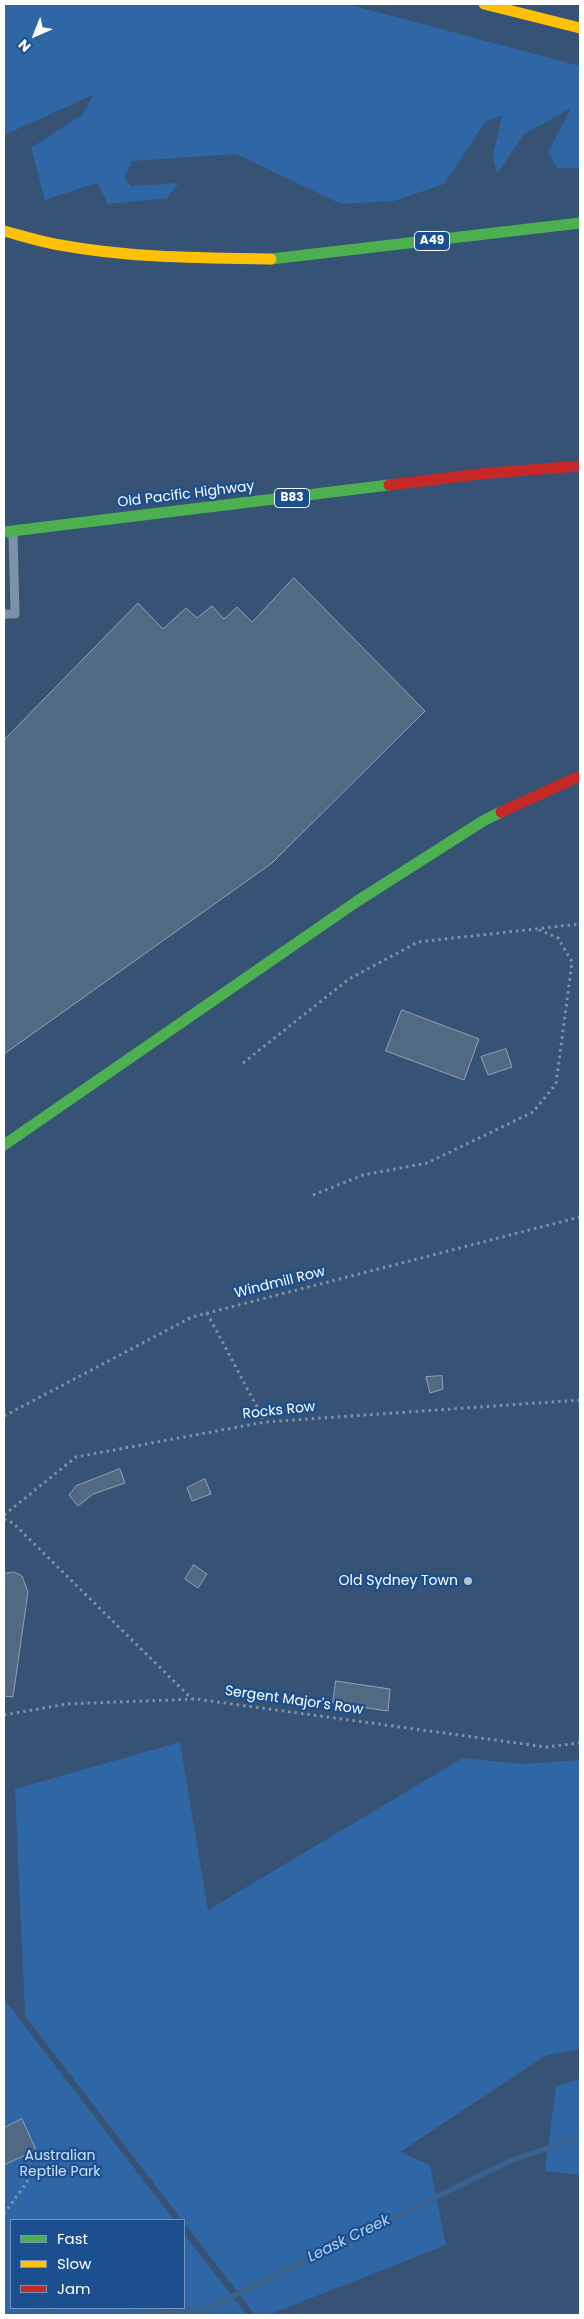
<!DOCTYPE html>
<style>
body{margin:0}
#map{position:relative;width:584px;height:2319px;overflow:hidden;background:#365274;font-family:Poppins,sans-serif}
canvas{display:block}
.frame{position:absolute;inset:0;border:5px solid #fff;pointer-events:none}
.legend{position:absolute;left:10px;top:2219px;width:175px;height:90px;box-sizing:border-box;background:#1b4f8f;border:1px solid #7695bc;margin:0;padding:6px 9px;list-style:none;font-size:15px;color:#fff}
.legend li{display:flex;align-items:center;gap:10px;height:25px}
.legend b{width:25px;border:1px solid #7695bc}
.north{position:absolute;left:10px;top:10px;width:50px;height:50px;-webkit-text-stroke:4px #1b4f8f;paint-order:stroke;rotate:224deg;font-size:14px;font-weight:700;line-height:20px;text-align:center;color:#fff}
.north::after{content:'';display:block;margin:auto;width:18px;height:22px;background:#fff;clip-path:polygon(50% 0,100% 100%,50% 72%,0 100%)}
</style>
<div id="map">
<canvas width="584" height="2319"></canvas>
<div class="frame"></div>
<ul class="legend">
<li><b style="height:6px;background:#4caf50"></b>Fast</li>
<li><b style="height:6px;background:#ffc107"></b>Slow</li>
<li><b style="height:6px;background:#c62828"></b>Jam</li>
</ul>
<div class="north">N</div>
</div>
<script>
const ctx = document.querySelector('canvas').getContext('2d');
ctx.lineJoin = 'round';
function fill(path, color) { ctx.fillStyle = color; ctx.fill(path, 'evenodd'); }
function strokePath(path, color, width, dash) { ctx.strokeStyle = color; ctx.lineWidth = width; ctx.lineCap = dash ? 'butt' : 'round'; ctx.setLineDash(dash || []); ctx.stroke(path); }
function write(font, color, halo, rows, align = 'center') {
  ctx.font = font + ' Poppins,sans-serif'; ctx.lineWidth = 4.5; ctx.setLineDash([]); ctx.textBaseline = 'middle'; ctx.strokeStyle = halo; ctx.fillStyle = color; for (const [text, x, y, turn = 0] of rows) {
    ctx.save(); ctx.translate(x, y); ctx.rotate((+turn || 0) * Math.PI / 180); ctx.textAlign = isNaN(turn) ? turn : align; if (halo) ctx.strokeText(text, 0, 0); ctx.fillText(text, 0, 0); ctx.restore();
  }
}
fill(new Path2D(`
 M4 4H347L580 66V168H557L548 152 571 108 523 135 497 174 493 156 502 115 485 122 444 184 394 201 341 204 236 154 132 161 124 178 131 186 179 183 167 198 108 204 97 183 45 200 31 148 83 114 93 95 4 135Z
 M180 1742 208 1910 463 1758 522 1764 580 1760V2049L545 2056 400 2152 430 2165 446 2245 268 2315H255L25 2016 15 1789Z
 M4 1999 174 2220H11V2308H184V2234L246 2314 244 2315H4Z
 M580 2079V2175L545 2171 556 2086Z`), '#2f66a5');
fill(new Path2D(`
 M54 2308 57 2315H15Z`), '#3b618d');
strokePath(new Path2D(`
 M113 2315 204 2310 510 2161 580 2137`), '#3b618d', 5.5);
const building = new Path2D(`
 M294 578 425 711 272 863 4 1054V740L138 603 163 629 186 608 197 618 212 606 224 619 237 607 252 622Z
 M402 1010 479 1039 464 1080 386 1051Z
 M506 1049 512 1067 488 1075 481 1057Z
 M442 1376 443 1389 430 1393 426 1377Z
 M120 1469 125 1483 93 1494 78 1506 69 1495 76 1486Z
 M205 1479 211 1494 192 1501 187 1488Z
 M194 1565 207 1574 198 1588 185 1579Z
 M14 1572 22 1576 28 1592 13 1697 4 1696V1574Z
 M336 1681 390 1689 388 1711 333 1703Z
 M22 2119 36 2150 4 2165V2128Z`);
fill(building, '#526984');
strokePath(building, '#92a2b6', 1);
strokePath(new Path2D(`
 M243 1063 349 979 418 942 580 924
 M313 1195 363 1175 427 1163 533 1112 556 1084 572 962 558 938 537 929
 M207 1313 265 1422
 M4 1416 192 1317 580 1217
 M4 1515 76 1457 265 1422 580 1400
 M4 1519 13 1523 192 1699
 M4 1715 67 1704 196 1699 546 1747 580 1743
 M4 2214 29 2179`), '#7d92a8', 3, [2.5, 4]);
strokePath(new Path2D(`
 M4 614H15L13 534`), '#7d92a8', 9);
strokePath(new Path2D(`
 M271 259 580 223
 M4 532 389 485
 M4 1145 356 902 483 821 501 812`), '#4caf50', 11);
strokePath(new Path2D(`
 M484 4 580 28
 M4 231C23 236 41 242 60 245 130 258 201 258 271 259`), '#ffc107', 11);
strokePath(new Path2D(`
 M389 485 479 474 580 466
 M501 812 580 776`), '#c62828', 11);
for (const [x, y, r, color] of [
 [468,1581,5,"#b9c2ce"]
]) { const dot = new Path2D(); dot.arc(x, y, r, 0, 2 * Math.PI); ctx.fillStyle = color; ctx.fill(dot); strokePath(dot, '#1b4f8f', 2); }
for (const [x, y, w] of [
 [432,241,35],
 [292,498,35]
]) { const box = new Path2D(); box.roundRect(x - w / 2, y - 9.5, w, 19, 4); ctx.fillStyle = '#1b4f8f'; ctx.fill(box); strokePath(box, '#fff', 1); }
write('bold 12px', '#fff', null, [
 ["A49",432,241],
 ["B83",292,498]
]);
write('14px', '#fff', '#1b4f8f', [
 ["Old Pacific Highway",186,495,-7],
 ["Windmill Row",280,1283,-14],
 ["Rocks Row",279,1411,-6],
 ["Sergent Major's Row",294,1701,8]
]);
write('14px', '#fff', '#1b4f8f', [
 ["Old Sydney Town",458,1581]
], 'right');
write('14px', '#cfe3fa', '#1b4f8f', [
 ["Australian",60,2156],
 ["Reptile Park",60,2172]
]);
write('italic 15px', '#b5d3f5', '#1b4f8f', [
 ["Leask Creek",349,2239,-26]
]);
</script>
